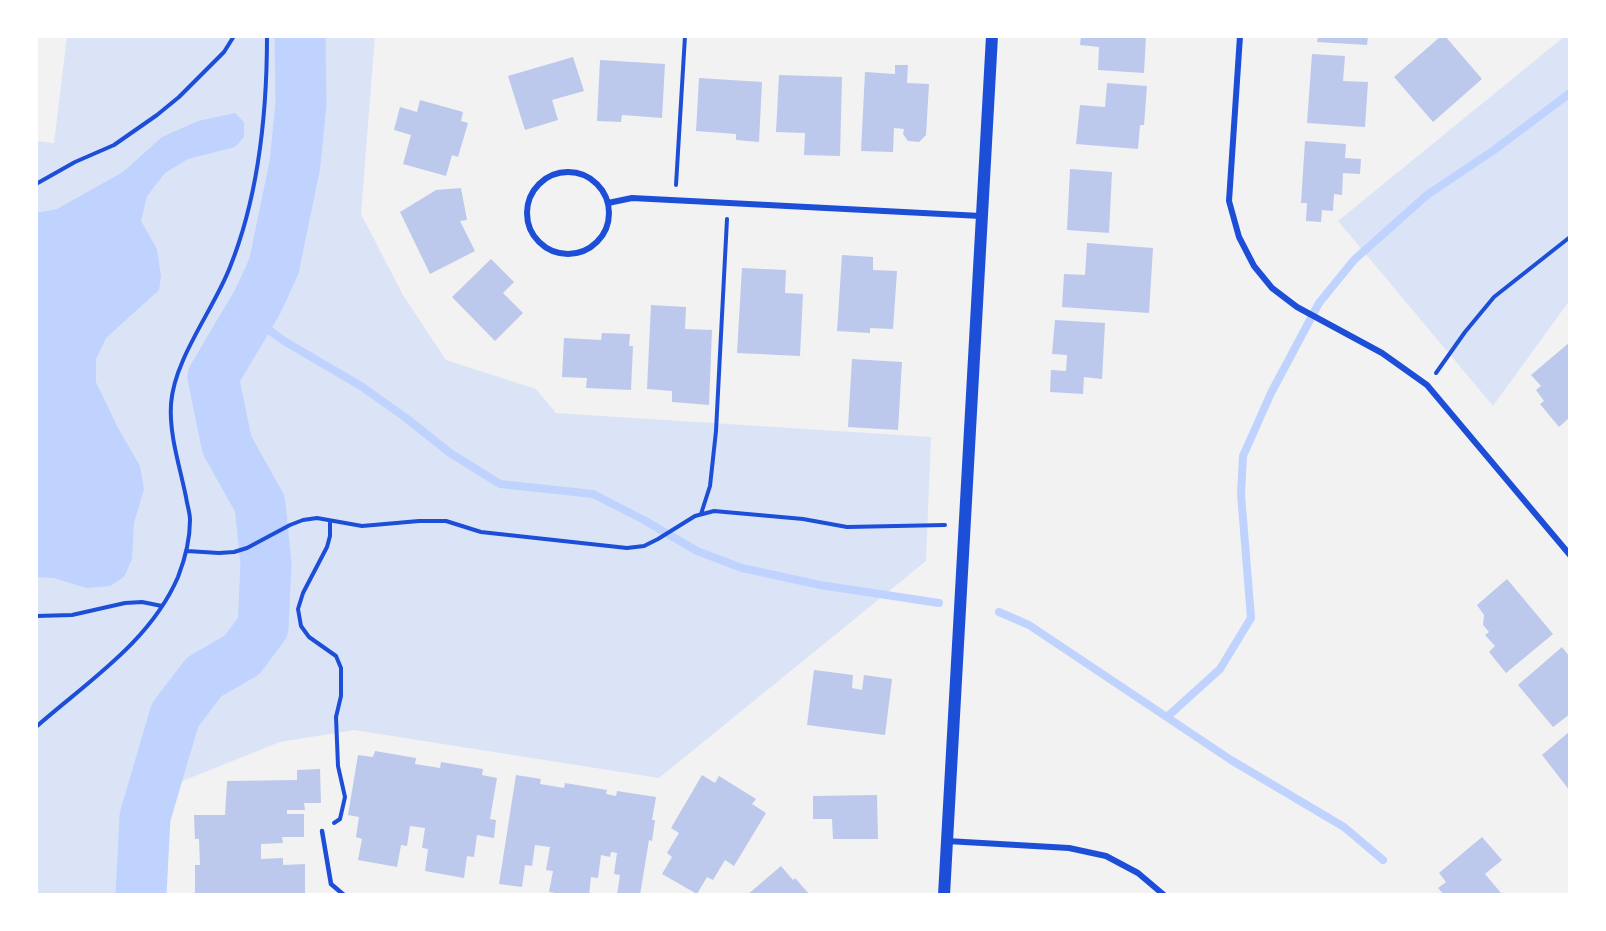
<!DOCTYPE html>
<style>
body{margin:0}
#map{position:relative;width:1606px;height:931px;overflow:hidden;background:#f2f2f2;font-family:Lato,sans-serif}
canvas{display:block}
.frame{position:absolute;inset:0;border:38px solid #fff;pointer-events:none}
</style>
<div id="map">
<canvas width="1606" height="931"></canvas>
<div class="frame"></div>
</div>
<script>
const ctx = document.querySelector('canvas').getContext('2d');
ctx.lineJoin = 'round';
function fill(path, color) { ctx.fillStyle = color; ctx.fill(path, 'evenodd'); }
function strokePath(path, color, width, dash) { ctx.strokeStyle = color; ctx.lineWidth = width; ctx.lineCap = dash ? 'butt' : 'round'; ctx.setLineDash(dash || []); ctx.stroke(path); }
fill(new Path2D(`
 M67 36H375L361 214 403 295 446 360 536 389 556 413 931 437 926 561 659 778 354 730 280 742 155 792 157 895H36V141L54 143Z
 M1565 36H1570V300L1493 406 1338 221Z`), '#dbe4f7');
fill(new Path2D(`
 M235 113 244 122V137L235 147 188 159 165 173 147 196 141 221 157 249 161 277 159 290 106 338 96 359V382L118 428 140 466 144 489 134 523 132 559 124 577 110 586 86 588 54 578 36 577V213L57 209 123 172 162 137 198 121Z`), '#bfd3fe');
strokePath(new Path2D(`
 M249 315 284 341 361 386 406 418 450 453 500 484 593 494 642 519 697 551 742 568 820 585 939 603
 M999 612 1029 625 1231 760 1344 827 1383 860
 M1167 717 1220 669 1251 618 1241 494 1243 456 1271 393 1319 303 1354 260 1427 195 1494 150 1570 93`), '#bfd3fe', 8);
strokePath(new Path2D(`
 M141 895 145 817 175 715 204 677 242 655 263 627 266 564 260 504 227 445 213 377 258 301 274 266 295 164 301 104 300 36`), '#bfd3fe', 51);
fill(new Path2D(`
 M1081 36H1146L1144 73 1098 70 1099 47 1080 45Z
 M1318 36H1368L1367 45 1317 42Z
 M1441 36H1445L1482 79 1433 122 1394 77Z
 M1312 54 1345 56 1343 81 1368 82 1365 127 1307 123Z
 M573 57 584 91 552 100 558 120 525 130 508 76Z
 M600 60 665 64 662 118 622 115 621 122 597 121Z
 M895 65H908L907 83 929 84 926 135 919 142 908 141 903 134 904 129 894 128 893 152 861 151 865 72 895 74Z
 M779 75 842 77 840 156 804 155 805 133 776 132Z
 M699 78 762 82 759 142 736 140V134L696 131Z
 M1107 83 1147 86 1144 125H1140L1138 149 1076 144 1080 105 1105 107Z
 M420 100 463 112 461 121 468 123 458 157 452 155 446 176 403 164 411 135 394 130 400 107 417 112Z
 M1305 141 1346 144 1345 158 1361 159 1360 174 1343 173 1342 195 1334 194 1333 211 1322 210 1321 222 1306 221 1307 203H1301Z
 M1070 169 1112 172 1109 233 1067 230Z
 M461 188 467 220 460 221 475 251 430 274 400 212 436 190Z
 M1087 243 1153 248 1149 313 1062 307 1064 274 1085 275Z
 M842 255 873 257V270L897 271 893 329 870 328V333L837 331Z
 M491 259 514 282 503 293 523 313 495 341 452 297Z
 M742 268 786 270 785 293 803 294 800 356 737 353Z
 M651 305 686 307 685 329 712 330 709 405 672 402V391L647 389Z
 M1055 320 1105 323 1102 379 1084 377 1083 394 1050 392 1051 370 1066 371 1067 355 1052 354Z
 M602 333 630 334 629 346H633L631 390 586 388 587 378 562 377 564 338 601 340Z
 M1570 342V417L1559 427 1540 404 1544 401 1536 390 1541 386 1531 375Z
 M852 359 902 362 898 430 848 427Z
 M1507 579 1553 634 1506 673 1489 652 1495 646 1485 635 1489 632 1483 625 1484 615 1477 605Z
 M1562 647 1570 657V714L1553 727 1518 685Z
 M814 670 853 675 852 688 862 690 864 675 892 679 885 735 807 725Z
 M1570 731V791L1542 755Z
 M375 751 416 758 415 764 440 768 441 762 483 769 482 775 497 778 490 819 496 820 494 838 477 835 474 857 467 856 464 878 425 871 428 849 422 848 425 828 410 826 407 846 401 845 397 867 358 860 362 839 356 837 359 817 348 815 358 755 373 757Z
 M320 769 321 803H304L305 810H287V814H304V837H282L283 843 261 844V859L283 858V865L305 864V895H195V865H200L199 839H195L194 815H225L227 781 297 780V770Z
 M516 775 541 779 540 784 564 788 565 783 607 790 606 794 616 796 617 791 656 797 652 820H655L652 841 649 840 640 895H617L620 875 614 874 617 853 611 852 610 857 601 855 598 878 591 877 589 895H570L549 892 553 871 546 870 550 847 535 845 532 866 525 865 522 887 499 884Z
 M702 775 715 783 719 776 756 799 752 804 766 813 734 866 725 860 713 880 707 877 697 894 662 874 672 857 667 853 679 833 671 828Z
 M877 795 878 839H833L832 819H813V796Z
 M1482 837 1502 860 1485 874 1501 893 1498 895H1444L1438 888 1446 882 1439 873Z
 M781 866 793 880 795 878 810 895H747Z`), '#bdc9ec');
strokePath(new Path2D(`
 M36 184 75 162 114 145 157 115 179 97 224 52 234 36
 M676 185 685 36
 M1436 373 1465 332 1494 297 1570 237
 M701 514 710 486 716 431 727 219
 M330 521V536L327 547 303 593 298 609 301 626 309 637 336 656 341 668V696L336 717 338 766 345 797 340 819 334 823
 M187 551 219 553 234 552 247 548 290 525 303 520 317 518 362 526 419 521H446L481 532 627 548 644 546 658 539 695 516 714 511 803 519 847 527 945 525
 M36 616 72 615 125 603 142 602 162 606
 M36 727C87 682 150 642 178 577 185 559 190 539 190 520 190 512 187 505 186 497 180 467 169 435 171 404 174 359 214 309 230 267 259 195 267 113 267 36`), '#1d4ed8', 4);
strokePath(new Path2D(`
 M322 831 331 884 344 895`), '#1d4ed8', 4.5);
strokePath(new Path2D(`
 M1240 36 1229 201 1239 237 1254 266 1272 288 1297 307 1382 353 1427 385 1570 555
 M527 213a41 41 0 1 1 82 0a41 41 0 1 1-82 0Z
 M608 203 632 198 981 216
 M947 841 1069 848 1106 856 1138 873 1164 895`), '#1d4ed8', 6);
strokePath(new Path2D(`
 M944 895 992 36`), '#1d4ed8', 12);
</script>
